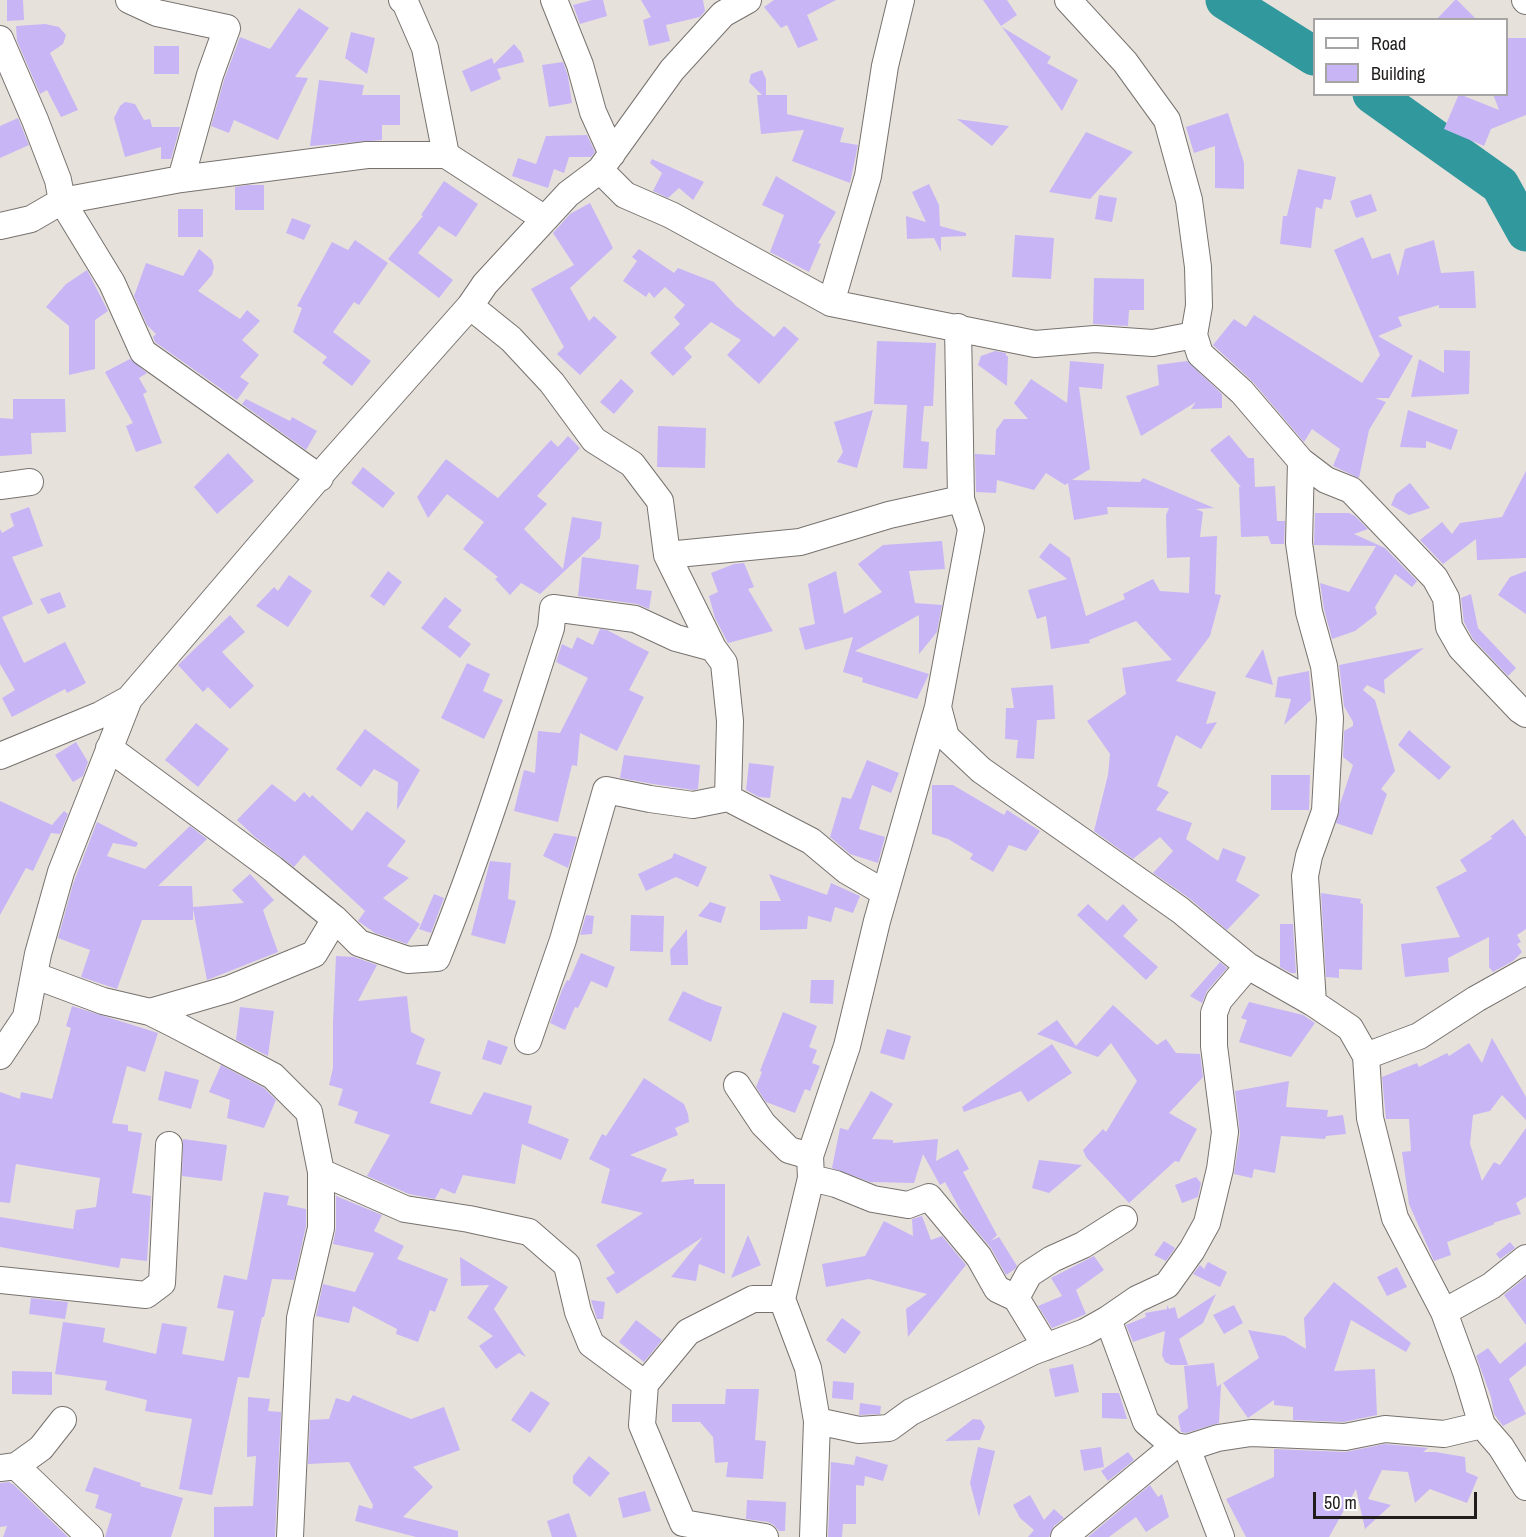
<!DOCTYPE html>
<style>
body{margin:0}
#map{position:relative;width:1526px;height:1537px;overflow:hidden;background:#e7e1dc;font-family:"Archivo Narrow",sans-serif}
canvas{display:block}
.legend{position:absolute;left:1313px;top:18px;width:195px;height:78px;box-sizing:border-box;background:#fff;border:2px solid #a6a5a4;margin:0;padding:8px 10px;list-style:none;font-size:18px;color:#201d1c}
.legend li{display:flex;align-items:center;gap:12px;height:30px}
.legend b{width:30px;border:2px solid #a6a5a4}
.scale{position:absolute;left:1313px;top:1492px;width:164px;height:27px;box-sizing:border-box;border:3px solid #201d1c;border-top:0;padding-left:8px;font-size:18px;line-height:21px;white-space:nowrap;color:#201d1c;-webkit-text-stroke:4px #fff;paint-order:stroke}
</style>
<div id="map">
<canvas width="1526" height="1537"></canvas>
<ul class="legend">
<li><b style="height:8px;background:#fff"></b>Road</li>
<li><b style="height:16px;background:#c8b5f5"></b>Building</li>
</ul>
<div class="scale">50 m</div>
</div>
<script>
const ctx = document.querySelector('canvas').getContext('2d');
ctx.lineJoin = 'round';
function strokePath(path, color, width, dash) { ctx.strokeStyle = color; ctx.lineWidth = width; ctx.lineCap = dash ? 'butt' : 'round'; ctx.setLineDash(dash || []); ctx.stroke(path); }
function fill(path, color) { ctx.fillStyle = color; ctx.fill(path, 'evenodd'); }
strokePath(new Path2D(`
 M1225 0 1314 56
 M1372 94 1500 185 1526 232`), '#31989d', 39);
fill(new Path2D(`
 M7 0H23L24 20 7 21Z
 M592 0H603L607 16 580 24 573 5Z
 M641 0H703L705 11 700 17 666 25 670 41 649 46 643 20 651 17Z
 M774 0H836L807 15 818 40 798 48 787 25 781 28 764 7Z
 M983 0H1007L1017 15 1001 26Z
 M1455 0H1457L1477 20H1436Z
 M299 8 329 28 295 77 308 78 278 140 234 120 229 133 211 126 224 80 240 37 270 49Z
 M45 24 59 27 66 35 63 44 50 53 78 110 61 117 47 90 40 94 17 41 16 26Z
 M1002 27 1051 57 1047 63 1078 80 1062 111Z
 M351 32 375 38 367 74 345 58Z
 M1506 38H1526V115L1491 129 1484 146 1444 129 1459 94 1499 110 1493 94H1506Z
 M514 44 521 52 524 62 497 69 501 79 471 92 462 71 492 58 494 64Z
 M154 46H179V74H154Z
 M563 62 568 76 572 103 549 107 542 65Z
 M762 70 766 79V95H787V114L844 128 840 142 858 145 850 183 792 161 804 130 761 134 757 95H762L749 82 751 74Z
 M319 80 364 85 362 95H400V125H382V140L310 146Z
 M125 102 135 104 144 120 150 119 152 127H180L171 159H161V147L125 157 114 118 120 106Z
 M1228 113 1244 163V189L1215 188V146L1194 153 1186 127Z
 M18 118 29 145 0 158V126Z
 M957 119 1009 126 992 146Z
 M1086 132 1133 152 1090 199 1049 192Z
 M587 135 595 152 591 157H569L564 173 554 169 548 188 512 176 518 158 536 164 546 136Z
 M652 159 704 182 693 200 679 188 668 198 653 191 662 173 650 163Z
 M1298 169 1336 177 1331 200 1324 199 1322 209 1316 207 1311 248 1280 244 1283 216H1287Z
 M776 176 836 212 818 243 821 244 809 272 770 252 784 215 762 205Z
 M444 181 478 204 456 237 439 226 418 253 453 280 439 298 388 259 423 216 421 215Z
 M929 184 939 205 940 226 966 233V236L941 237V252L934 238 907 239 906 216 926 222 912 192Z
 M248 185H264V210H235V187Z
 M1371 194 1377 211 1356 218 1350 201Z
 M1099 195 1117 198 1112 222 1095 219Z
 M590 203 613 248 570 288 589 321 594 316 617 337 580 375 557 354 564 347 531 289 574 265 553 233 570 214Z
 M178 209H203V237H178Z
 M292 218 311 225 304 240 286 233Z
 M1015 235 1054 238 1051 279 1012 277Z
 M1363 237 1372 259 1390 253 1398 276 1405 249 1434 240 1441 273 1474 271 1476 308H1439V305L1398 317 1402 326 1378 336 1413 356 1389 398H1375L1386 402 1369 430 1359 478 1333 466 1340 449 1312 429 1304 442 1253 382 1213 345 1234 319 1246 327 1254 315 1362 383 1380 355 1334 250Z
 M355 240 388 263 359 305 354 302 333 332 371 361 352 386 322 363 327 357 293 332 302 308 297 306 332 242 348 250Z
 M199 249 212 260 214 267 212 275 198 291 240 319 247 310 260 321 242 340 259 355 240 377 249 383 237 400 155 342 153 337 156 334 147 325 134 296 146 263 183 276Z
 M639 249 674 273 678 268 714 282 736 306 774 337 784 326 799 339 759 384 727 355 741 340 711 322 684 348 692 357 673 376 650 353 680 324 674 317 685 305 665 287 654 298 649 292 646 297 623 281 637 261 632 257Z
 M87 270 108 311 95 320V369L69 375V326L46 307 66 284Z
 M1094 278 1144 279V310H1129L1128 326 1093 324Z
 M877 341 936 343 933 406H924L921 441 929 442 927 469 903 468 907 405 874 404Z
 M1444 350 1470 351 1469 394 1411 397 1419 359 1444 373Z
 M995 351 1006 353V356H1008L1007 386 978 365 981 356Z
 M130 359 147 373 139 378 147 392 143 394 162 443 136 452 126 426 133 423 105 372Z
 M1070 361 1104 364 1102 389 1079 387 1090 469 1072 480 1140 482 1143 478 1214 508 1196 509 1203 512 1200 537 1217 536 1215 594 1221 595 1210 636 1176 681 1216 692 1206 724 1217 722 1201 749 1176 735 1157 786 1169 792 1156 810 1192 823 1186 839 1218 861 1223 848 1246 857 1236 881 1260 895 1227 930 1189 898 1153 873 1173 851 1160 837 1133 859 1094 831 1108 775 1110 754 1087 721 1126 694 1122 668 1172 660 1136 621 1089 640 1090 643 1051 649 1046 616 1037 619 1028 590 1067 579 1039 557 1050 543 1070 558 1086 616 1125 599 1123 594 1153 579 1160 591 1189 593 1190 557 1167 558 1166 515 1169 508 1107 507 1108 514 1074 520 1068 483 1065 485 1046 473 1034 490 997 480 996 493 976 492 975 454 995 455 996 430 1004 419H1028L1014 403 1031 379 1067 403Z
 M1187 361 1222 394V408L1191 409 1196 402 1141 436 1126 396 1159 385 1157 365Z
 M621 379 634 391 614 414 600 402Z
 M13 399H65L66 432 31 433 32 454 0 456V418L13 419Z
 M246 399 290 421 292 417 317 431 306 450 242 404Z
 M873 410 857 468 837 462 843 452 834 422Z
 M1408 410 1458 430 1451 450 1426 441V448L1400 447Z
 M658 426 706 428 705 468 657 467Z
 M1229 435 1248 458H1254L1255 487 1275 486 1277 521H1285L1284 544H1271L1268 536 1241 537 1239 487H1241L1210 450Z
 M568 436 580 448 537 496 547 504 524 529 563 569 572 517 602 522 600 538 540 594 521 583 510 595 495 579 498 577 463 549 484 522 447 494 428 518 417 497 446 459 498 498 551 440 558 447Z
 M228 453 254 481 217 514 194 487Z
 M363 467 395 493 383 508 351 483Z
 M1526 471V558L1477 560 1476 539 1443 564 1420 540 1442 522 1452 534 1460 523 1502 517Z
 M1410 483 1430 508 1409 515 1391 505 1396 494Z
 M29 507 43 546 12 557 33 604 2 617 24 663 65 642 86 683 67 693 65 689 12 717 2 698 15 690 0 664V529L2 533 14 526 10 514Z
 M1315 513H1349L1355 516 1368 529 1354 534 1385 548 1417 581 1412 587 1395 574 1375 607 1377 614 1355 631 1332 639 1324 609 1320 583 1349 592 1376 546 1314 545Z
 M942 541 945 569 909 571 915 603 942 605 937 632 919 654V615L855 651 929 674 917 699 862 682 863 678 843 672 853 637 805 650 799 628 815 624 808 584 836 571 844 614 882 592 858 564 883 545Z
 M582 557 639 565 636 589 652 591 649 609 637 604 578 596Z
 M744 563 754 587 748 589 773 631 728 643 715 618 709 596 718 592 711 573 734 564Z
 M388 571 402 582 384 606 370 596Z
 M1526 571V614L1498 595 1510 577Z
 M289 575 312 591 288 627 256 606 274 587 278 591Z
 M60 592 66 607 48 614 40 599Z
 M1471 594 1478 628 1516 668 1508 676 1473 639 1464 622 1461 598Z
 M445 597 462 610 448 627 471 644 460 658 421 628Z
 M230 615 245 632 222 652 254 686 230 709 208 687 203 692 178 665Z
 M600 629 607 630 649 652 629 690 644 697 617 751 580 733 577 766 572 765 558 822 514 811 524 770 535 773 538 731 560 733 588 678 556 662 562 644 572 649 577 637 593 645Z
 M1424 648 1384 680 1385 694 1367 685 1363 690 1375 700 1395 771 1381 789 1387 794 1372 835 1336 823 1340 804 1353 765 1343 757 1344 731 1353 726V722L1344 706 1339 665Z
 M1263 649 1273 685 1245 677Z
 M467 663 490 674 483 691 503 700 484 739 441 718Z
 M1309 671 1311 700 1284 725 1291 699 1275 697 1278 677Z
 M1053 685 1055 719 1037 720 1034 759 1016 758 1018 740 1005 739 1006 708H1014L1011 688Z
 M196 723 229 749 198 787 165 760Z
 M365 729 420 770 397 810 398 782 374 769 361 787 336 769Z
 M1409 730 1451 767 1439 780 1398 745Z
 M76 742 88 762 83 776 73 782 55 755Z
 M624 755 700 765 698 789 693 790 653 784 620 778Z
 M867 760 899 773 891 793 872 785 859 829 885 837 878 863 850 854 830 837 842 797 851 799Z
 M749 763 774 766 770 798 759 797 746 790Z
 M1271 775H1310L1309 810H1271Z
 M272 784 295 802 304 792 310 798 312 795 352 831 367 811 406 841 387 866 409 878 383 898 420 924 407 944 375 933 358 921 365 911 304 855 294 867 255 837 237 820Z
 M932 785H953L1004 815 1007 810 1040 831 1026 851 1009 845 993 872 970 859 973 854 948 839 932 834Z
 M0 801 52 825 64 811 68 814 60 834 51 833 33 871 26 868 0 915Z
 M1513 819 1526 837V929L1517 935 1521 942 1517 944 1522 952 1513 961 1493 972 1489 967V937L1448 958 1449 972 1405 977 1401 944 1460 937 1436 887 1467 871 1460 860 1493 838 1490 837Z
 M97 822 138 843 136 847 113 843 107 856 145 869 190 826 207 839 158 886H192L193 907 244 903 232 890 250 874 274 900 263 910 278 952 207 980 193 909V920H142L117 989 81 977 90 950 58 938 73 884Z
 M554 833 577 837 568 868 543 856Z
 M674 853 707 867 698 887 676 877 646 891 638 874 672 858Z
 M490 861 511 863 508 899 516 901 505 944 471 935Z
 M769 874 827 895 831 883 860 896 853 913 835 907 831 922 808 916 807 929 760 930V901H781Z
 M1321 893 1361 899 1360 903 1363 904 1362 970 1339 969V978L1326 977Z
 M434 894 444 898 431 933 419 929Z
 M710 902 726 907 721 923 698 916Z
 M1088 904 1107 921 1123 904 1138 920 1123 936 1158 967 1146 980 1077 915Z
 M586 915 594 916 592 934 580 935Z
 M631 915 664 916 663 952 630 951Z
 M1280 924H1293L1296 973H1291L1280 967Z
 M687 929 688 965H671L670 950Z
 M581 953 615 967 607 988 591 981 578 1008 575 1007 565 1030 550 1023 562 990 567 980 569 981Z
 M336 956 354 957 377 965 358 1001 407 996 411 1032 425 1039 416 1064 441 1072 430 1103 471 1115 484 1092 532 1106 528 1123 569 1139 561 1160 522 1144 515 1184 463 1175 455 1194 441 1188 435 1199 409 1194 367 1176 390 1135 354 1123 358 1112 338 1105 343 1089 329 1085 333 1068V1023Z
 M1220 962 1227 968 1207 991 1202 1003 1190 996Z
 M811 980H834L833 1004 810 1003Z
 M683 991 707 1002 722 1007 711 1042 668 1020Z
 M1249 1002 1303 1015 1315 1023 1291 1057 1239 1042 1247 1020 1241 1018Z
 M1113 1005 1157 1045 1166 1039 1176 1053 1200 1054 1203 1077 1169 1113 1197 1129 1179 1162 1175 1161 1129 1203 1086 1157 1083 1150 1103 1129 1106 1132 1137 1081 1111 1043 1098 1057 1037 1034 1057 1020 1076 1046Z
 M72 1006 158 1033 145 1072 127 1066 112 1123 128 1125V1131L142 1133 132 1193 151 1196 147 1261 121 1258 119 1268 0 1247V1217L73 1229 76 1210 96 1207 100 1178 16 1164 10 1203 0 1202V1092L20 1099 21 1092 52 1099 71 1028 66 1026Z
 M240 1007 274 1011 268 1056 236 1040Z
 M783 1012 817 1026 809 1047 817 1050 812 1063 820 1066 810 1091 805 1089 795 1113 766 1102 756 1087 762 1072 760 1071Z
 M887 1029 911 1036 904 1060 880 1053Z
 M1492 1038 1526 1097V1120L1502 1095 1490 1111 1473 1115 1470 1144 1482 1181 1494 1162 1500 1165 1526 1128V1197L1516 1203 1521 1214 1493 1223 1495 1224 1447 1242 1451 1255 1434 1261 1409 1204 1402 1152 1411 1151 1409 1119H1386L1382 1077 1417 1063 1419 1067 1447 1053 1449 1056 1469 1043 1482 1063Z
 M488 1040 508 1047 501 1065 482 1059Z
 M1052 1044 1072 1073 1028 1102 1021 1091 964 1112 962 1107Z
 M221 1065 264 1088 276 1100 264 1128 227 1118 230 1100 209 1092Z
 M165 1071 199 1080 191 1109 158 1100Z
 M644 1078 684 1104 688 1114 689 1122 675 1128 678 1135 630 1155 667 1169 661 1182 694 1179V1184H725V1274L699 1264 696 1281 671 1277 703 1237 617 1294 606 1278 615 1273 596 1245 643 1213 601 1203 610 1169 589 1159 602 1134 606 1136Z
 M1289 1081 1286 1107 1328 1110 1327 1117 1343 1115 1346 1134 1326 1136 1325 1139 1281 1136 1275 1173 1254 1169 1252 1178 1234 1174 1240 1134 1235 1091Z
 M871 1091 893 1104 872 1139 893 1140V1143L938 1139 936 1161 958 1149 969 1169 963 1172 997 1235 991 1241 999 1237 1017 1266 1015 1269 1006 1275 991 1248 963 1215 945 1182 940 1185 923 1154 914 1183 870 1182 832 1168 840 1128 848 1130Z
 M183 1139 227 1145 222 1181 182 1176Z
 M1039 1160 1082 1165 1049 1193 1032 1188Z
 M1196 1177 1201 1183 1198 1197 1182 1203 1175 1185Z
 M264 1192 289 1196 287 1205 306 1209V1226L294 1280 272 1279 264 1317H262L249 1378 238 1377 212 1495 179 1489 192 1419 145 1411 147 1400 105 1390 107 1381 55 1374 63 1322 105 1328 103 1342 156 1354 162 1323 187 1327 182 1354 224 1361 234 1311 217 1308 224 1275 247 1280Z
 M336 1196 382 1215 374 1231 404 1246 397 1259 448 1279 435 1312 430 1310 418 1342 396 1334 397 1329 353 1306 349 1323 316 1316 323 1284 355 1292 374 1253 333 1244 336 1228Z
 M922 1216 931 1240 942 1236 966 1265 908 1337 906 1309 927 1294 869 1279 826 1287 822 1264 865 1256 884 1221 913 1236 912 1219Z
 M748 1235 761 1265 731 1278Z
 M1164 1241 1175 1248 1166 1261 1154 1255Z
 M1510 1242 1515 1248 1500 1259 1496 1254Z
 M1094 1256 1104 1270 1076 1290 1086 1314 1052 1328 1038 1306 1062 1296 1051 1278Z
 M460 1257 508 1287 494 1309 526 1357 519 1353 496 1369 479 1346 493 1336 467 1318 489 1285 461 1286Z
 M1208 1262 1227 1272 1220 1287 1193 1274 1200 1265 1204 1269Z
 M1397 1267 1407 1287 1387 1296 1377 1277Z
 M1526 1277V1325L1504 1295Z
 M1334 1282 1411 1343 1406 1352 1351 1320 1334 1371 1375 1369 1377 1415 1344 1422 1293 1420V1407L1274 1405V1400L1248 1418 1223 1383 1259 1358 1248 1330 1285 1336 1306 1349 1304 1318Z
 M1216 1294 1203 1323 1179 1339 1188 1365H1171L1165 1362 1162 1355 1165 1331 1133 1342 1126 1325 1146 1317 1145 1313 1167 1309V1305L1169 1309 1175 1307 1178 1319Z
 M31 1298 68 1302 65 1319 29 1314Z
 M591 1300 605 1302 603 1319H597Z
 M1234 1305 1243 1323 1224 1334 1213 1315Z
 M842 1318 861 1332 845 1354 826 1340Z
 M636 1320 662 1340 644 1362 619 1342Z
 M1526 1342V1365L1509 1379 1526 1414 1503 1426 1494 1414 1491 1397 1476 1356 1488 1348 1500 1364Z
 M1214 1363 1217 1387 1221 1384 1219 1423 1186 1433 1181 1432 1178 1416 1188 1408 1184 1366Z
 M1073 1364 1079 1392 1055 1397 1049 1369Z
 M12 1371 52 1372V1395L12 1394Z
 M833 1381 854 1383 853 1400 832 1398Z
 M726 1389H759L755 1440 766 1441 763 1479 726 1477 728 1462 715 1463 713 1437 700 1422H672V1404H725Z
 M531 1391 550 1403 530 1433 511 1420Z
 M1102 1393H1119L1127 1419 1102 1418Z
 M353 1395 411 1419 444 1407 460 1450 413 1467 433 1487 403 1517 458 1531V1537H416L355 1521 359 1505 372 1509 373 1505 349 1462 308 1464 310 1420 329 1419 336 1398 349 1402Z
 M248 1397 270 1399 268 1411 281 1412 275 1537H214V1507L253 1506 256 1456 247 1457Z
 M860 1403 881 1406 880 1414 859 1415Z
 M973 1419 981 1420 985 1427 980 1440 945 1441Z
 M1385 1444 1428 1448 1423 1452H1435L1465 1457 1466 1472 1478 1477 1467 1503 1430 1489 1415 1503 1408 1472 1382 1470 1368 1499 1391 1505 1365 1529 1356 1489 1329 1537H1246L1226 1499 1274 1477V1449L1345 1452Z
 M978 1447 995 1451 979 1517 970 1483Z
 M1101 1447 1104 1467 1084 1471 1080 1450Z
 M1128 1452 1134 1460 1108 1481 1101 1471Z
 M589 1456 610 1473 590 1497 573 1483V1476Z
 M856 1456 888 1465 883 1481 865 1476 864 1486 856 1485V1524H843L842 1537H828L831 1462 854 1465Z
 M94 1467 141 1483 140 1486 183 1498 171 1537H105L112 1514 95 1508 99 1495 85 1491Z
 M9 1482 14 1485 68 1537H3L7 1526 0 1527V1483Z
 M1150 1485 1158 1497 1162 1494 1169 1517 1146 1532 1136 1517 1109 1537H1088Z
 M645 1491 651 1511 623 1518 618 1498Z
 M1030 1495 1044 1520 1054 1509 1064 1518 1054 1526 1049 1537H1028L1034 1530 1020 1518 1013 1505Z
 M747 1500 786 1502 785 1531H779L774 1525 768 1522 746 1519Z
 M569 1513 577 1537H552L547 1521Z`), '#c8b5f5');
const minor = new Path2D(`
 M129 0 157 13 227 28 210 75 181 179
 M402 0 405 2 425 48 446 155
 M554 0 580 65 593 112 612 154
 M1068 0 1125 62 1167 120 1189 200 1198 267 1199 306 1194 335 1200 354 1242 392 1301 461 1299 543 1309 612 1324 666 1330 718 1325 811 1309 856 1305 876 1313 1003
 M1525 0 1526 1
 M0 39 35 120 58 180 62 201 112 283 143 352 320 478
 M600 170 625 195 671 215 831 303 1035 344 1095 339 1153 343 1194 335
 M0 226 31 219 62 201 181 179 367 155H446L545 219
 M831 303 868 176 885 66 901 0
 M470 306 511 339 552 383 594 440 632 464 660 501 667 555 713 648 724 663 730 721 728 798
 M1301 461 1326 480 1351 490 1435 578 1446 598 1449 627 1461 648 1520 710 1526 714
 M0 486 30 482
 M667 555 800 542 889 515 961 499
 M938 707 946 737 981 770 1180 910 1248 966 1313 1003 1350 1028 1366 1056 1370 1118 1395 1218 1444 1312 1466 1372 1482 1425 1501 1447 1526 1487
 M109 748 273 869 335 919 359 943 408 960 437 958C481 850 515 739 551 628L553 608 635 619 676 638 713 648
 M0 756 100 715 129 699
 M36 976 103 1001 150 1012 174 1024 273 1076 309 1112 321 1172V1228L300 1318 290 1537
 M150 1012 229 989 314 954 335 919
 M528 1041 563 940 606 790 650 799 693 805 728 798 811 841 847 871 885 893
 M0 1056 26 1017 38 954 61 872 129 699 329 465 470 306 485 284 568 194 600 170 672 70 723 14 748 0
 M1366 1056 1419 1036 1476 999 1526 971
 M737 1085 763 1124 789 1150 810 1156
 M321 1172 405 1209 469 1219 529 1232 567 1265 578 1312 591 1344 645 1384 642 1425 683 1523 765 1537
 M811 1178 836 1184 873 1199 908 1205 929 1197 979 1257 997 1289 1016 1298 1046 1347
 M0 1280 146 1295 162 1283 169 1145
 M1016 1298 1029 1274 1052 1259 1083 1245 1124 1219
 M1444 1312 1491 1286 1526 1258
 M1108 1319 1146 1422 1174 1446 1187 1448 1221 1537
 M645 1384 688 1332 753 1299H782
 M817 1421 859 1430 889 1428 911 1412 1032 1352 1085 1332 1108 1319 1137 1299 1167 1285 1192 1250 1207 1223 1220 1169 1225 1132 1214 1046V1013L1219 1000 1248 966
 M1187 1448 1218 1438 1251 1433 1345 1437 1385 1429 1444 1434 1482 1425
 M16 1466 41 1448 63 1420
 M0 1468 16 1466 90 1537
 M813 1537 817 1421 808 1368 782 1299 811 1178 810 1156 847 1046 877 921 938 707 971 529 961 499 958 327
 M1064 1537 1174 1446`);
strokePath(minor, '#77726e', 28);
strokePath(minor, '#fff', 26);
</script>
